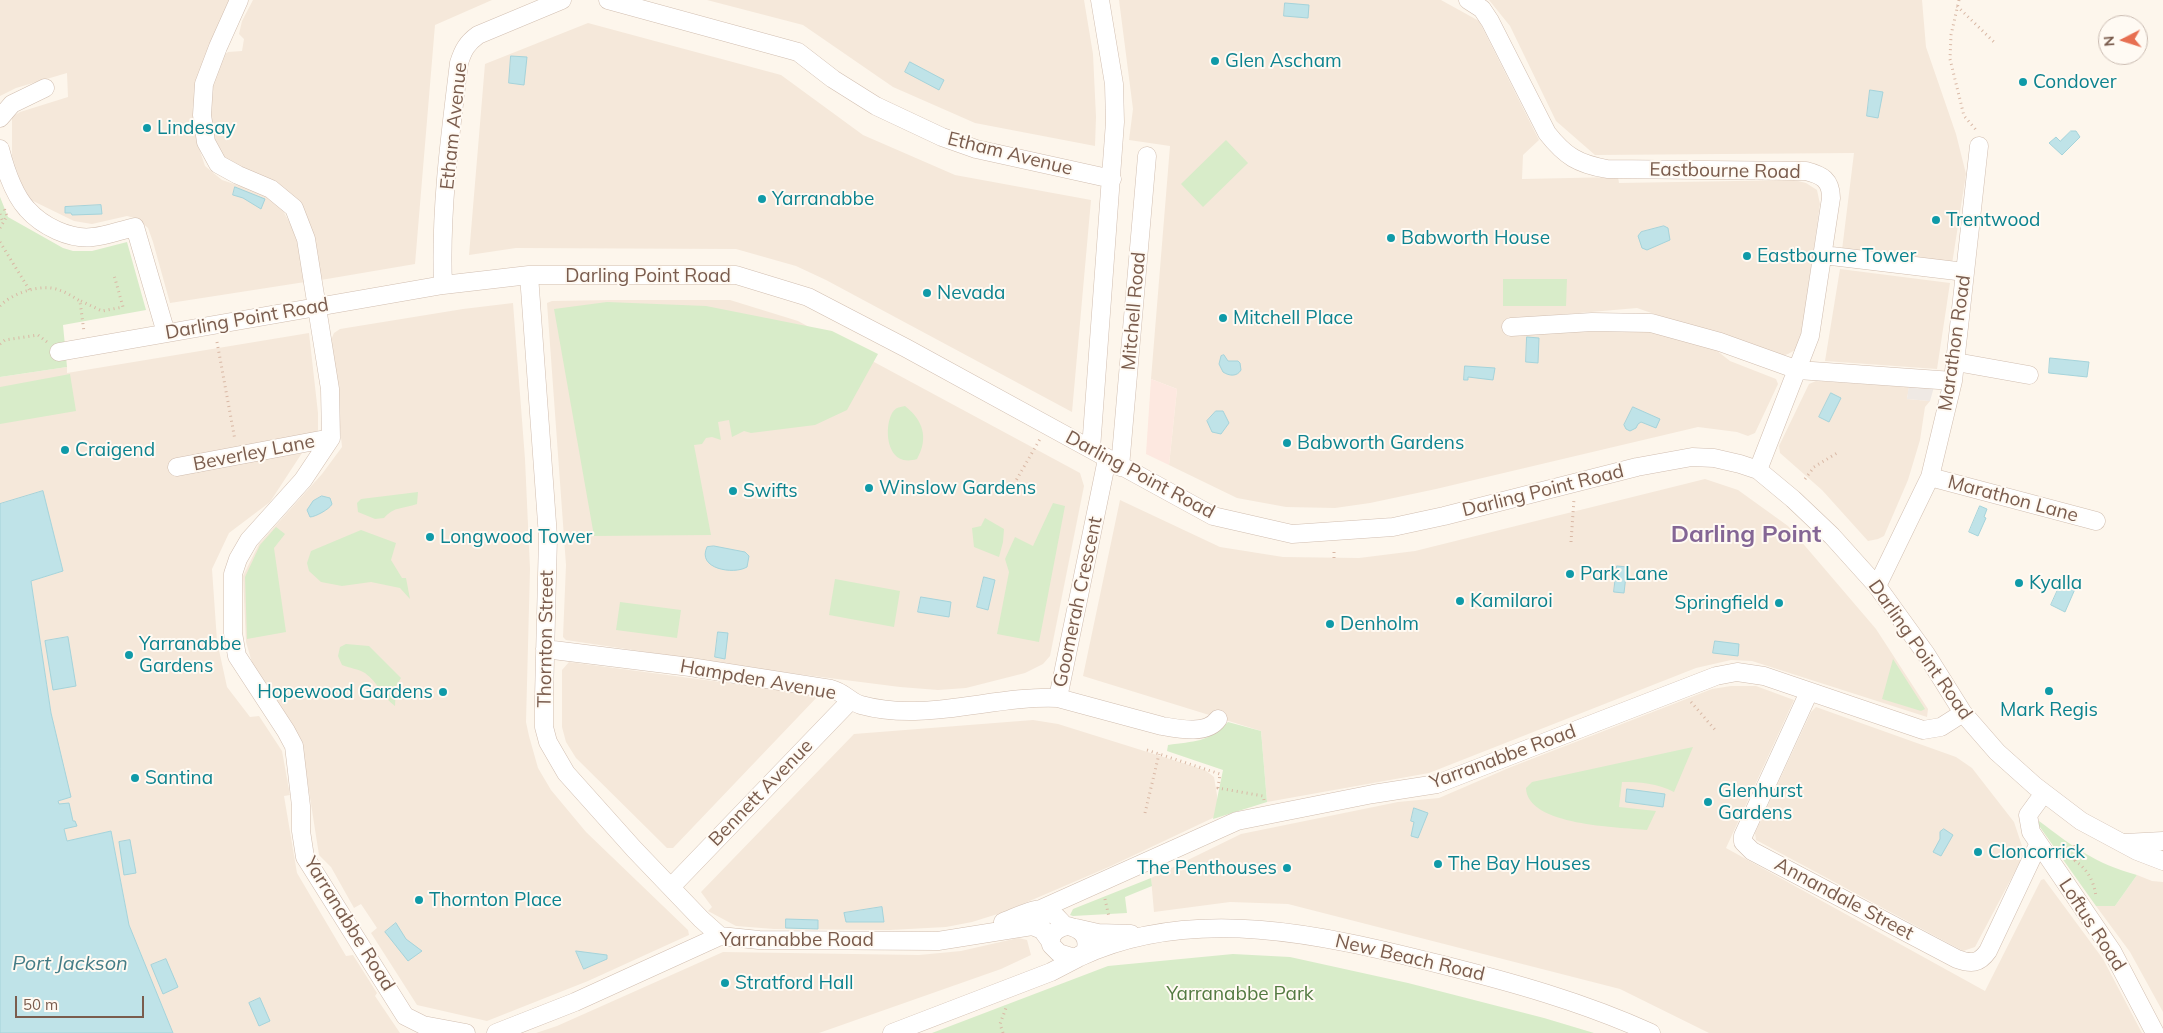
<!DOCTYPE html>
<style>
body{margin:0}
#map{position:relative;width:2163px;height:1033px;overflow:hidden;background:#fdf6ec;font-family:Mulish,sans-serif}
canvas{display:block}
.north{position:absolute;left:2098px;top:15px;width:50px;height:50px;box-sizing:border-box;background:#fffaf3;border:1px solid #cabbb1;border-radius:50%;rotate:265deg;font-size:14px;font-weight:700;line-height:20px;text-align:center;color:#7a5c4d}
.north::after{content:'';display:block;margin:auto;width:18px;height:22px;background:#e76f51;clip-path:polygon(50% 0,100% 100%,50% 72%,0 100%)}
.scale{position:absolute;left:15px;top:996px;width:129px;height:22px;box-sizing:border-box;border:2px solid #7a5c4d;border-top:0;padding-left:6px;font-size:15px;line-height:18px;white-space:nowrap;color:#7a5c4d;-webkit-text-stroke:4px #fffaf3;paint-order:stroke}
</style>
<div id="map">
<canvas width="2163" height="1033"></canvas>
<div class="north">N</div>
<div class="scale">50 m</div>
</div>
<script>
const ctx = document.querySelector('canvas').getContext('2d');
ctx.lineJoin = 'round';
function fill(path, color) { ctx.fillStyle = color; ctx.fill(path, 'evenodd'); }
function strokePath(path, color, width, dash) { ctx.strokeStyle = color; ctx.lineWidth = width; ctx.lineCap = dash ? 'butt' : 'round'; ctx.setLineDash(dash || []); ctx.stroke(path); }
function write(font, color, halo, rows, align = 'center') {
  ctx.font = font + ' Mulish,sans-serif'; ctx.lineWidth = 4; ctx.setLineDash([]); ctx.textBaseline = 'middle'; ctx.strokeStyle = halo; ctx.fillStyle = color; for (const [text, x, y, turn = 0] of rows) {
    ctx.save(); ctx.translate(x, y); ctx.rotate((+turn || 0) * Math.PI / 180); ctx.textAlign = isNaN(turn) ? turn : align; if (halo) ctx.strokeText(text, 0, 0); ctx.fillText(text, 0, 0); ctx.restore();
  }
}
fill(new Path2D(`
 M0 0H232L194 118 198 145 205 166 222 180 264 194 282 209 291 225 301 253 305 282 170 303 153 242 148 228 138 219 127 216 92 224 74 221 31 200 21 183 12 156V117L20 112 68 97 67 73 16 88 0 96Z
 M253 0H492L435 25 415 264 321 280 309 230 226 163 211 143 208 96 220 58 228 52 242 51 244 39 239 34 242 21Z
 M707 0H1084L1093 54 1096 117 1095 146 975 123 893 87 803 25Z
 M1119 0H1441L1479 21 1539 140 1523 155 1522 179 1618 177 1619 183 1794 180 1806 183 1817 190 1820 204 1801 340 1797 349 1788 354 1779 357 1637 308 1510 319 1645 325 1716 350 1730 361 1776 379 1778 384 1755 433 1748 436 1737 432 1698 427 1436 489 1370 503 1335 508 1286 507 1237 498 1169 465 1177 389 1151 379 1170 146 1129 140 1133 109Z
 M1489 0H1922L1926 47 1956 134 1966 174 1952 264 1842 250 1854 153 1595 155 1556 121 1510 26Z
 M588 23 781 75 863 135 955 175 1091 200 1072 412 826 280 796 266 736 249 516 248 469 255 485 64Z
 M1840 269 1950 283 1937 369 1825 361Z
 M610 300H730L798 321 1080 473 1084 486 1050 656 1043 664 1025 673 966 688 938 690 900 687 766 670 566 640 563 637 566 565 547 303 552 301Z
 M513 303 525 459 530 569 526 722 529 736 538 768 551 790 586 832 688 930 689 935 588 981 487 1021 417 1005 371 933 377 928 361 904 354 908 331 867 319 855 301 740 253 666 246 642 243 576 259 544 322 474 342 447 331 340 334 333 340 329 463 309Z
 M309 333 318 413V437L174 473 302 453 270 502 229 533 212 569 217 641 227 687 250 717 259 716 282 751 290 795 284 796 297 873 346 956 353 955 377 993 375 996 400 1033H173L129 925 111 831 67 841 58 801 70 797 51 713 31 581 63 571 43 492 0 504V377L67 367V373Z
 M1816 381 1909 387 1907 399 1930 401 1925 407 1920 440 1908 480 1884 536 1878 539 1868 541 1822 490 1780 453 1779 446 1809 384Z
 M1705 479 1738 490 1788 526 1876 629 1928 709 1927 717 1752 661 1731 660 1696 668 1429 773 1267 802 1261 731 1083 676 1120 500 1220 547 1283 557 1359 558 1415 551Z
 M569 662 819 695 673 848H667L576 758 566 742 562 727V670Z
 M1731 686H1756L1794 700 1726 848 1985 991 2041 880 2044 879 2103 959 2142 1033H1709L1620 989 1288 904 1230 902 1154 912 1151 878 1241 834 1398 802 1439 798 1511 767 1712 689Z
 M1816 707 1956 757 1972 768 2014 822 2023 849 2021 860 1975 947 1963 951 1756 840 1755 833 1811 712Z
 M1033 720 1058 724 1205 770 1214 777 1217 795V816L1111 866 1004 912 972 922 946 927 890 930 774 929 736 926 708 911 712 907 701 892 854 734Z
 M2137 875 2152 881 2163 882V1012L2130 952 2096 906H2115Z
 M1018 938 1027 940 1031 955 1001 969 819 1033H536L557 1026 723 952 919 955 961 951Z`), '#f5e8da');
fill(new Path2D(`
 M1151 379 1177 389 1169 465 1146 454Z`), '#fde8e0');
fill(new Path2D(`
 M1909 385 1934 387 1930 401 1907 399Z`), '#efe9e4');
fill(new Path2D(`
 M1226 140 1248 163 1203 207 1181 184Z
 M0 197 8 217 63 248 73 251H92L127 242 146 310 63 325 67 367 0 377Z
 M1503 279H1567L1566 306H1503Z
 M607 302 706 306 832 331 878 354 847 410 815 425 751 433 744 431 732 437 729 420 718 422 721 440 712 437 706 438 702 444 694 445 711 535 594 536 554 309Z
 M70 374 76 411 0 424V387Z
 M905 406C923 420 929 438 917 459 882 470 883 415 897 408 899 407 902 407 905 406Z
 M418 492 417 504C404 509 394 506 384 518L375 519 358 512 357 503 361 499Z
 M1053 503 1065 506 1039 642 997 634 1009 572 1005 559 1015 537 1033 546Z
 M985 518 1004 529 1003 542 999 557 974 547 972 528 981 526Z
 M276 527 285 534 274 548 286 632 247 639 245 577 260 545Z
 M361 530 396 543 391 560 402 578H406L410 599 400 588 371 582 342 586 321 582 309 571 307 563 311 551Z
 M835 579 900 591 894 627 829 615Z
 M620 602 681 610 677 638 616 630Z
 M346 644 369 646 401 678 396 686 395 706C382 697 378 682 365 673 359 669 349 668 342 665L338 656 340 647Z
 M1893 659 1925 709 1921 711 1882 699Z
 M1228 722 1261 731 1267 802 1213 819 1223 770 1167 751 1168 745C1194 741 1208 743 1228 722Z
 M1693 747 1674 792C1657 783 1640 782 1622 782L1619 807 1656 811 1647 830C1619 827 1527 826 1526 788L1532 782Z
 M2039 821C2072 846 2096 864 2137 875L2115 906H2096L2037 823Z
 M1151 878 1152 886 1125 897 1127 913 1073 916 1070 915 1073 909Z
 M1233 954 1290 957 1408 983 1544 1018 1594 1033H932L1108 966Z`), '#d8ecc9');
const water = new Path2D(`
 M1285 3 1309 5 1308 18 1284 16Z
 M511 56 527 57 524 85 509 83Z
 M910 62 944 80 939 90 905 72Z
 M1870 90 1883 92 1878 118 1867 116Z
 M2071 131H2076L2080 137 2062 155 2049 143 2056 137 2060 141Z
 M235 187 265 199 261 209 243 198 233 195Z
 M101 205 102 214 72 215 71 213H65V207Z
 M1664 226 1668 228 1670 240 1647 250 1642 248 1638 236 1641 232Z
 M1527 337 1539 338 1538 363 1526 362Z
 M1224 355 1228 361H1238L1240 363 1241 370C1237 377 1229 376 1223 372L1219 364 1221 356Z
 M2050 358 2089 362 2087 377 2049 373Z
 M1465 366 1495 368 1493 380 1468 377V380H1464Z
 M1831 393 1841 398 1829 422 1819 417Z
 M1633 407 1660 419 1656 428 1641 422 1638 424 1636 428 1630 431 1626 429 1624 425Z
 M1216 411H1223L1229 423 1221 434 1212 432 1207 421Z
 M43 491 63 571 31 581 51 713 71 797 58 801 59 804 69 803 73 821H75L77 826 64 829 67 841 111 831 129 925 173 1033H0V504Z
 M322 496 330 498 332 504C330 509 315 517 310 517L307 510 313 501Z
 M1980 506 1987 509 1984 517 1986 518 1978 536 1969 532Z
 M714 546 745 552 749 556 747 567C734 575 696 569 707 547Z
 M1617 566 1627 567 1624 593 1614 592Z
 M984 577 995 580 988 610 977 607Z
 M2061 583 2075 589 2065 612 2051 605Z
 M921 597 951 602 949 617 918 612Z
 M718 632 728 633 725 659 715 657Z
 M68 637 76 686 53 690 45 641Z
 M1715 641 1739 644 1738 656 1713 653Z
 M1627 789 1665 794 1663 807 1626 802Z
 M1414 808 1428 813 1418 838 1411 836 1414 822 1411 821Z
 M1944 829 1953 835 1941 856 1933 852 1940 839V832Z
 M130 840 136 873 124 875 119 842Z
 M882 907 884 922H846L844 913Z
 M786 919 818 920V929L786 928Z
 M396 923 406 939 422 951 408 961 385 932Z
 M576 951 607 955V959L584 969Z
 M166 959 178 987 163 994 151 965Z
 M260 998 270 1021 259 1026 249 1003Z`);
fill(water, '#bfe3e8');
strokePath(water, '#a5d3da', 1);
const minor = new Path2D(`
 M239 0 218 47 204 84 202 115 206 142 218 164 238 175 271 189 294 208 306 239 330 389 331 438 303 480 249 540 238 559 233 574V633L237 656 286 731 294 746 301 806V831L305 857 405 1016 423 1025 466 1033
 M608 0 798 52 833 79 876 106 942 137 976 149 1112 179
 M1468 0 1482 9 1490 21 1547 133C1565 156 1578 164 1607 169L1806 171C1822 175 1831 180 1831 198L1810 336 1758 470
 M0 118 12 104 45 88
 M0 149C5 168 14 195 27 209 42 226 70 240 93 237 107 236 121 230 135 227L166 333
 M1823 255 1965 272
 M529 275 548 537 544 697V727L548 742 566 773 634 849 701 919 720 936
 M443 285C440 211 450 136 459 63 463 50 467 43 478 35L562 0
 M1511 327 1592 322 1651 323 1720 342 1798 370 1953 381
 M59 352 443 285 529 275H736L808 297 906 348 1213 516 1292 534 1393 527 1444 516 1637 467 1692 457 1714 458 1740 464 1758 470 1793 499 1832 536 1877 586 1926 654 1963 713 1997 752 2035 786 2081 821 2137 851 2163 861
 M1956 362 2029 375
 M1091 449 1115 122 1114 84 1100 0
 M1107 459 1058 698 1162 726C1179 729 1207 735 1218 719
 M177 467 331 438
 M1120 467 1147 156
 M1930 477 2096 521
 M1877 586 1930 477 1953 381 1979 146
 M545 649 690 667 831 689C844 692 850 702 861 705 926 723 994 695 1058 698
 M1809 692 1743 836V842L1752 851 1957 959C1971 964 1979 964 1988 951L2038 845
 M2044 793 2028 815 2031 832 2112 951 2155 1033
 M2125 843 2163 841
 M671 887 851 700
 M1003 922C1015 918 1039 904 1050 911 1056 915 1060 921 1065 926
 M1068 926C1082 929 1090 938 1085 952L1075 958 1059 953 1051 945C1049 934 1058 927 1068 926Z
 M1076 928 1098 933 1131 934
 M1042 930 1040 921 1041 909 1237 821 1373 794 1437 784 1716 676 1737 672 1764 676 1923 730 1941 727 1963 713
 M1080 957C1193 904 1324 935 1439 964 1511 982 1583 1002 1651 1033
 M496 1033 575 1002 720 936 759 940 938 941 1032 926 1042 930 1050 941
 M892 1033 1051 972 1078 958`);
strokePath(minor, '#d1beb0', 19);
strokePath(new Path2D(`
 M1959 0 1951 35 1950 59 1964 116 1977 131
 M1957 6 1996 44
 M0 214 3 222
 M0 228 7 216 4 208
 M0 242 30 291
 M81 301 102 311 123 307 114 275
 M0 306C12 293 42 283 59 290 66 292 73 297 80 301L84 332
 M217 342 235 440
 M0 344 5 340 38 335 47 342
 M1805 479 1814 467 1837 453
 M1014 484 1040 439
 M1571 542 1574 499
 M1334 558V548
 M1691 702 1717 732
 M1147 750 1220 774 1218 788 1263 796 1264 800
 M1145 813 1159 754
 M2075 845V861
 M2070 858C2086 866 2094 880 2096 897
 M1105 899 1109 917
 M1003 1033 1000 1024 1006 1008`), '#d9b8a5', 3, [1, 4]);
strokePath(minor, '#fff', 18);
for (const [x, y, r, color] of [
 [1215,61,5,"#0f9aa8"],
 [2023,82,5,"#0f9aa8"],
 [147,128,5,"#0f9aa8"],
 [762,199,5,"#0f9aa8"],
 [1936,220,5,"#0f9aa8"],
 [1391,238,5,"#0f9aa8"],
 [1747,256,5,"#0f9aa8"],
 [927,293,5,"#0f9aa8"],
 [1223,318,5,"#0f9aa8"],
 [1287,443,5,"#0f9aa8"],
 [65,450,5,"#0f9aa8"],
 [869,488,5,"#0f9aa8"],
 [733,491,5,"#0f9aa8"],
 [430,537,5,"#0f9aa8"],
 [1570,574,5,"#0f9aa8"],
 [2019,583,5,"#0f9aa8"],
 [1460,601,5,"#0f9aa8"],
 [1779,603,5,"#0f9aa8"],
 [1330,624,5,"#0f9aa8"],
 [129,655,5,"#0f9aa8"],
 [2049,691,5,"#0f9aa8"],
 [443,692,5,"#0f9aa8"],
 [135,778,5,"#0f9aa8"],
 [1708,802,5,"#0f9aa8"],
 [1978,852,5,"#0f9aa8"],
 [1438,864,5,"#0f9aa8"],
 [1287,868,5,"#0f9aa8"],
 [419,900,5,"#0f9aa8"],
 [725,983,5,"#0f9aa8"]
]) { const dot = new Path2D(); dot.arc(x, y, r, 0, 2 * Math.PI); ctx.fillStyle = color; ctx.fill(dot); strokePath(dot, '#fffaf3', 2); }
write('19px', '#0d838f', '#fffaf3', [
 ["Glen Ascham",1225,61],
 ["Condover",2033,82],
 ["Lindesay",157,128],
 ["Yarranabbe",772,199],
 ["Trentwood",1946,220],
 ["Babworth House",1401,238],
 ["Eastbourne Tower",1757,256],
 ["Nevada",937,293],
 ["Mitchell Place",1233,318],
 ["Babworth Gardens",1297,443],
 ["Craigend",75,450],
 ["Winslow Gardens",879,488],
 ["Swifts",743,491],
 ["Longwood Tower",440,537],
 ["Park Lane",1580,574],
 ["Kyalla",2029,583],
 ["Kamilaroi",1470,601],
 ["Springfield",1769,603,"right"],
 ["Denholm",1340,624],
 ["Yarranabbe",139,644],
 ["Gardens",139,666],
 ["Hopewood Gardens",433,692,"right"],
 ["Mark Regis",2049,710,"center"],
 ["Santina",145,778],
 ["Glenhurst",1718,791],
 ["Gardens",1718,813],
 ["Cloncorrick",1988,852],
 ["The Bay Houses",1448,864],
 ["The Penthouses",1277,868,"right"],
 ["Thornton Place",429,900],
 ["Stratford Hall",735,983]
], 'left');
write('19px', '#7a5c4d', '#fffaf3', [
 ["Etham Avenue",454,126,-84],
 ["Etham Avenue",1010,154,14],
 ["Eastbourne Road",1725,171,1],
 ["Darling Point Road",648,276],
 ["Mitchell Road",1134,311,-85],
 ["Darling Point Road",247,319,-10],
 ["Marathon Road",1955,343,-82],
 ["Beverley Lane",254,453,-11],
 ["Darling Point Road",1140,475,28],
 ["Darling Point Road",1543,491,-14],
 ["Marathon Lane",2013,499,15],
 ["Goomerah Crescent",1078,602,-78],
 ["Thornton Street",546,639,-89],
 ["Darling Point Road",1920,650,55],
 ["Hampden Avenue",758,680,10],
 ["Yarranabbe Road",1503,757,-20],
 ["Bennett Avenue",761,793,-46],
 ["Annandale Street",1844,899,28],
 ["Yarranabbe Road",349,924,58],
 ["Loftus Road",2092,925,57],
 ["Yarranabbe Road",797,940],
 ["New Beach Road",1410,958,13]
]);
write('19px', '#537a41', '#fffaf3', [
 ["Yarranabbe Park",1240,994]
]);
write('italic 20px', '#437c86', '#fffaf3', [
 ["Port Jackson",70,964]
]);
write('bold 24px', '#846695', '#fffaf3', [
 ["Darling Point",1746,535]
]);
</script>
